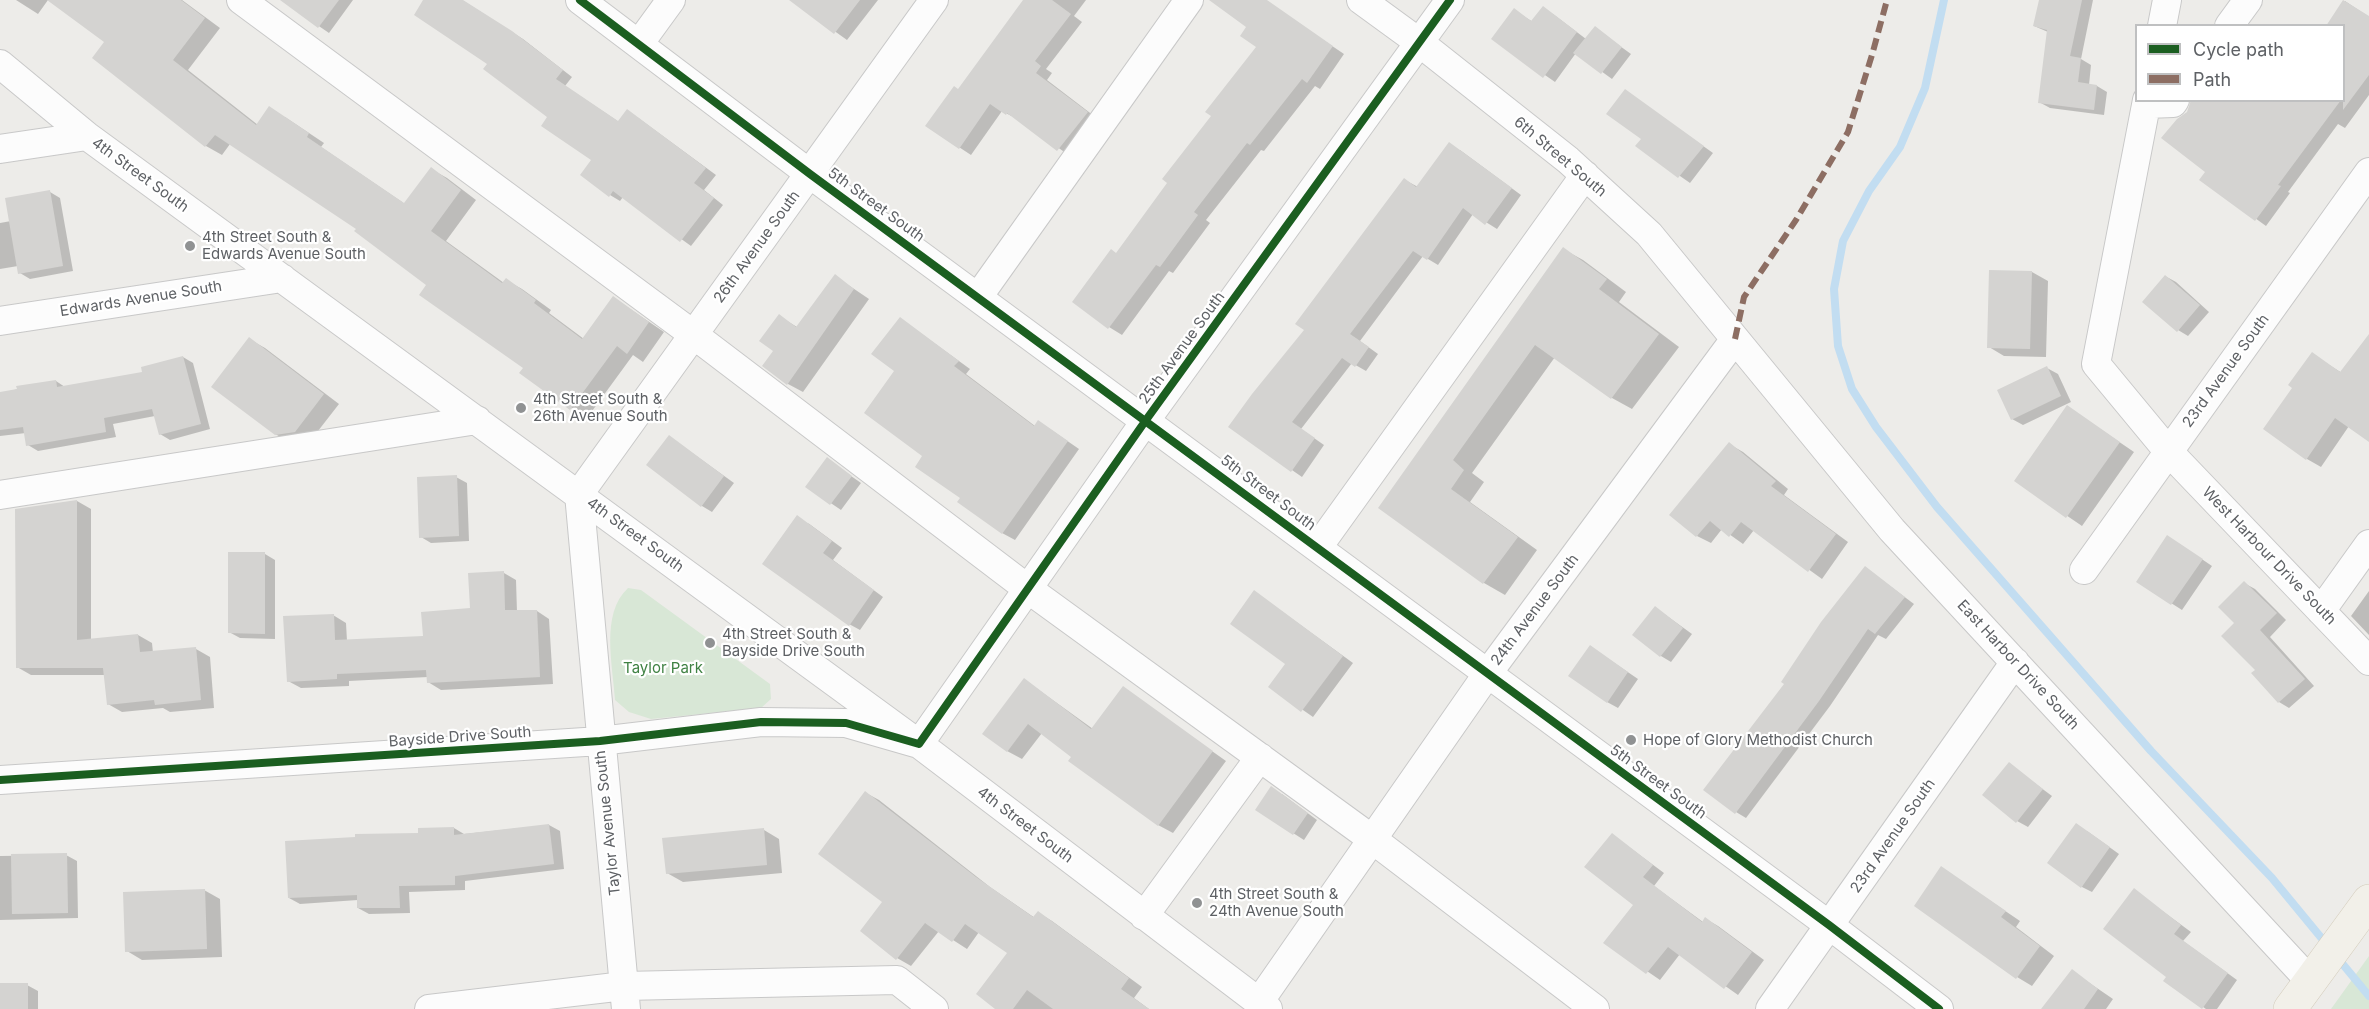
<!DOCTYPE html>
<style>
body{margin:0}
#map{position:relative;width:2369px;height:1009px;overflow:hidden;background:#edece9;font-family:Inter,sans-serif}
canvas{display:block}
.legend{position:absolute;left:2135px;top:24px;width:210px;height:78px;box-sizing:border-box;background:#fff;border:2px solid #bfc0c1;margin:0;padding:8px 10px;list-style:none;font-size:18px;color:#5e6165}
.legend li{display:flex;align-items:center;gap:12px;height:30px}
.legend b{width:30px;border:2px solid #bfc0c1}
</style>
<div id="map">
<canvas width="2369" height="1009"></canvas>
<ul class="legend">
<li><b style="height:8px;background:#1b5e20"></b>Cycle path</li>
<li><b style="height:8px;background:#8d6e63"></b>Path</li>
</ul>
</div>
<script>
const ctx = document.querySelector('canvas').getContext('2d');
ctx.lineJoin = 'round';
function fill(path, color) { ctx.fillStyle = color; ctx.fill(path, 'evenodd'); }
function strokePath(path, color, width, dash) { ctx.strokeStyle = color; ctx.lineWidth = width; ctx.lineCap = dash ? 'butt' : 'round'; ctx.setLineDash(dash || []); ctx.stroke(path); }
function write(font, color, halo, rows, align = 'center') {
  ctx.font = font + ' Inter,sans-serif'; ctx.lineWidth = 4.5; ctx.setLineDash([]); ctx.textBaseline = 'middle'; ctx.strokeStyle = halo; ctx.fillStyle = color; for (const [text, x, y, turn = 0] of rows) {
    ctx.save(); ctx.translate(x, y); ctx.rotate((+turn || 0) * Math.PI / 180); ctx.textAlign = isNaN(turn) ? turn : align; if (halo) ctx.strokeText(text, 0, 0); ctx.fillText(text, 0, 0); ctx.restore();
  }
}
fill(new Path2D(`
 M628 588 641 590 770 684 771 699 761 708 651 719 629 712 615 700C613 665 600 614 628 588Z
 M2369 956V1009H2331Z`), '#d8e7d6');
fill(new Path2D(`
 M16 0H48L38 14Z
 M50 0H182L220 28 188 70 258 125 285 117 324 143 321 147 405 204 431 169 447 178 476 200 446 241 504 283 506 280 522 289 551 310 549 313 584 339 614 298 664 332 643 362 633 355 587 418 571 408 428 285 358 228 230 144 222 155 206 146 94 58 106 42Z
 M300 0H353L329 33 294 9Z
 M425 0H462L523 39 572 77 565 86 619 122 637 117 716 175 704 190 723 205 691 246 623 197 620 201 610 195 593 159 489 63Z
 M791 0H878L847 40Z
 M1024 0H1086L1074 16 1082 22 1046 69 1052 73 1047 80 1098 119 1070 156 1019 120 1002 111 971 155 927 126 959 90Z
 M1212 0H1264L1344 54 1320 89 1315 86 1264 151 1261 150 1206 220 1210 223 1173 273 1169 271 1122 335 1109 327 1117 254 1170 182 1258 47 1248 26Z
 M2040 0H2093L2081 59 2091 65 2089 85 2097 86 2107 92 2104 115 2050 108 2039 102 2048 32 2034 26Z
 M2345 1 2369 17V95L2345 128 2338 124 2288 192 2290 193 2266 226 2201 179 2278 100H2344V26H2328Z
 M1514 10 1533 22 1553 14 1586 39 1595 28 1631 54 1612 79 1576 53 1555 82 1493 39Z
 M1626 91 1713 153 1690 183 1637 146 1643 139Z
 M1460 150 1521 195 1497 229 1473 214 1438 265 1423 256 1360 341 1378 354 1366 371 1352 363 1301 429 1324 445 1302 477 1230 427 1306 330 1405 180 1418 187Z
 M50 192 60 198 73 271 30 279 20 273 18 266 0 269V223L11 221Z
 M1563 249 1583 260 1626 292 1619 302 1679 347 1632 409 1612 398 1555 357 1472 473 1484 482 1470 502 1537 550 1505 595 1484 583 1380 507Z
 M1990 272H2032L2048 281 2046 357 2004 356 1989 347Z
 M835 276 869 299 803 392 788 384 775 351 779 316 797 327Z
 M2165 276 2176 282 2209 312 2188 336 2178 330Z
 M901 319 970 369 966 374 1035 426 1050 429 1079 449 1015 540 1002 533 962 498 924 455 896 371Z
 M2369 336V440L2349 426 2321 467 2307 459 2294 387 2312 354 2342 373Z
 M249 339 265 348 339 404 311 440 292 443 275 434Z
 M183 357 193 363 210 429 170 440 160 434 155 416 113 424 116 437 38 451 28 445 26 433 0 436V393L56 381 65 387 144 373Z
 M2047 368 2058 374 2071 402 2023 425 2012 419Z
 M2068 407 2134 452 2082 526 2016 481Z
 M670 437 734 483 712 512 702 506Z
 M1729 444 1743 452 1788 489 1784 495 1848 542 1822 579 1754 530 1743 544 1722 529 1711 543 1697 536Z
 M827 459 861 483 841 510 807 487Z
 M456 477 467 483 469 541 431 543 421 537Z
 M77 501 91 509V640L138 635 152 643 153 653 196 649 210 657 214 708 170 712 163 708 122 712 108 704 105 675H31L17 667Z
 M808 523 842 548 833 560 883 597 860 630 849 624Z
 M2178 543 2212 566 2182 610 2138 582Z
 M265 554 275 560V639L240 638 229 632Z
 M1866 568 1914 604 1886 639 1878 635 1830 706 1746 818 1736 812 1786 684Z
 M504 573 516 580 517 612 537 611 549 619 553 684 441 690 428 682V677L349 681V686L301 688 288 681 333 615 346 623 347 641 425 637 471 610Z
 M2244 583 2255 589 2286 620 2270 637 2314 686 2289 708 2279 702 2257 670 2236 623Z
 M2369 591V635L2351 616Z
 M1255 592 1353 663 1313 717 1270 687 1287 664Z
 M1656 608 1692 634 1671 662 1661 656Z
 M1591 647 1638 679 1618 708 1607 702Z
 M1025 680 1093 729 1123 688 1226 761 1173 833 1158 825 1042 733 1022 759 1007 751Z
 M2009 764 2052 796 2028 827 2017 821Z
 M866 793 879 800 990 887 1035 918 1039 913 1052 921 1142 987 1134 998 1149 1009H998L1009 953 979 932 967 949 939 931 911 966 897 958 884 902Z
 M1282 794 1317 820 1304 840 1257 810Z
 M549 825 560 831 564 869 465 881V890L409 892 410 913 369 914 358 908V900L300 904 289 898 419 834 454 828 464 834Z
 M764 830 779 839 782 873 683 882 667 873Z
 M2087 831 2119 854 2092 892 2082 887Z
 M1613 835 1664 873 1654 886 1703 922 1706 919 1718 926 1764 960 1738 995 1680 954 1660 980 1606 943 1635 905Z
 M66 855 77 861 78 918 0 920V856Z
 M1942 868 2020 921 2016 927 2054 956 2032 986 2017 977Z
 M204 890 220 899 222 957 142 960 127 951Z
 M2134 890 2191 932 2183 941 2237 980 2217 1009H2206L2165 981 2168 977Z
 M2072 971 2113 999 2106 1009H2049Z
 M0 985H27L38 991V1009H0Z`), '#0003');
strokePath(new Path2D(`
 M1944 0 1925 88 1900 147 1869 191 1843 241 1834 289 1838 346 1852 389 1876 427 1937 507 2151 751 2272 878 2328 946
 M2336 956 2369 996`), '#c2ddf1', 8);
fill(new Path2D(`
 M47 0H181L205 18 173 60 256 125 269 106 309 133 307 137 404 203 431 167 461 190 431 231 502 283 506 278 536 300 534 303 582 339 613 296 649 322 627 354 617 346 570 410 519 373 523 368 419 295 426 285 354 231 356 229 215 135 205 147 92 58 104 42Z
 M280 0H339L318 28Z
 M423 0H463L512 31 563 70 556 79 618 121 627 109 706 168 694 183 714 198 680 242 613 191 609 197 580 175 591 160 541 126 547 117 483 69 487 64 414 15Z
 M789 0H860L834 34Z
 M1023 0H1052L1071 14 1035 61 1041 66 1036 73 1088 112 1057 151 1007 113 1006 115 990 104 959 149 925 126 954 86 958 89Z
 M1209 0H1267L1333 46 1307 83 1302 79 1250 145 1247 143 1194 212 1198 215 1160 267 1156 265 1108 329 1072 302 1111 249 1116 253 1167 183 1162 179 1211 116 1205 112 1256 47 1240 36 1246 27Z
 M2039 0H2082L2070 56 2081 58 2078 82 2097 85 2094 110 2038 103 2047 30 2033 26Z
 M2343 0 2369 16V75L2343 110V26H2326Z
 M1543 6 1577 32 1543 78 1491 39 1514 8 1531 21Z
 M1595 26 1622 47 1601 74 1573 53Z
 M1625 89 1704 146 1678 178 1635 146 1641 139 1606 114Z
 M2191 100H2341L2278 185 2281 186 2255 221 2199 180 2205 172 2161 138 2177 119 2187 112Z
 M1449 142 1512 188 1485 225 1463 208 1427 260 1413 251 1350 334 1369 347 1355 367 1342 358 1292 422 1315 438 1291 472 1228 427 1252 394 1304 330 1295 324 1404 178 1416 187Z
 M50 190 63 266 18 274 5 198Z
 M1563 247 1607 279 1599 289 1659 334 1611 399 1535 345 1453 460 1464 470 1451 489 1518 537 1483 584 1378 508Z
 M1989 270 2032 271 2030 349 1987 348Z
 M835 274 854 289 787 385 762 366 773 351 759 341 779 314 796 327Z
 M2165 275 2200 305 2177 332 2142 302Z
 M900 317 959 361 954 366 1034 426 1038 420 1068 441 1002 534 957 502 960 498 915 467 922 456 864 413 894 371 871 354Z
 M2369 334V442L2335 418 2306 460 2263 429 2292 388 2288 385 2312 352 2340 372Z
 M249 337 324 394 295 432 275 435 211 387Z
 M183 356 201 424 159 435 152 409 104 418 106 432 26 446 23 427 0 430V392L17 389 16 386 56 380 57 387 142 372 141 367Z
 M2047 366 2061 396 2011 420 1997 390Z
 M2067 405 2120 442 2066 518 2014 481Z
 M669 435 724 476 701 507 646 465Z
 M1729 442 1776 481 1771 486 1836 534 1808 572 1741 522 1729 537 1710 521 1696 537 1669 515Z
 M827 457 852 476 830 505 805 487Z
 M457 475 459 536 419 538 417 477Z
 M77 500V640L138 634 140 652 196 647 201 700 155 705 154 700 107 705 103 668H16L15 509Z
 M797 515 832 541 823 553 874 590 849 626 762 564Z
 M2167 535 2203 559 2171 605 2136 582Z
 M228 552H265V634L228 633Z
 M1865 566 1905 597 1875 634 1868 629 1819 701 1735 814 1703 790 1784 684 1781 682 1821 622Z
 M504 571 505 610H537L540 677 427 683 426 670 337 674V679L287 682 283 616 334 614 335 640 423 636 421 612 470 608 468 573Z
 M2244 581 2277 613 2260 630 2305 679 2278 703 2251 673 2255 670 2221 636 2234 623 2218 607Z
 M1254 590 1343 656 1301 712 1268 687 1285 664 1230 624Z
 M1655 606 1683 628 1660 657 1632 635Z
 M1590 645 1628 672 1607 703 1568 676Z
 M1024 678 1091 729 1123 686 1213 751 1158 826 1068 761 1071 757 1028 724 1007 752 982 734Z
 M2009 762 2043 789 2016 823 1982 795Z
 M1271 786 1308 813 1293 835 1255 810Z
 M865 791 976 877 1033 917 1038 911 1129 978 1121 989 1149 1009H1053L1027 990 1013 1009H995L976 994 1007 953 965 924 952 942 925 923 896 960 860 931 882 902 818 854Z
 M2076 823 2110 847 2081 888 2047 863Z
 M549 824 554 864 455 876V885L399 886 400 908H357V895L288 898 285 841 355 837V834L418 833V828L454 827V835Z
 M764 828 767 865 666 874 662 838Z
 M1612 833 1653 865 1643 877 1702 922 1705 917 1752 952 1724 989 1668 947 1646 974 1603 943 1633 905 1584 867Z
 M67 853 68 913 12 914 11 854Z
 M1941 866 2006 911 2001 917 2040 946 2016 979 1914 906Z
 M2134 888 2181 925 2174 934 2228 973 2202 1009 2163 981 2166 977 2103 929Z
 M205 889 207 949 125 952 123 892Z
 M2072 969 2098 989 2084 1009H2041Z
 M0 983H28V1009H0Z`), '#d4d3d1');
const minor = new Path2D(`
 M241 0 694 335 1028 589 1372 839 1595 1009
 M580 0 810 174 1829 925 1939 1009
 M1361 0 1420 43 1568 160 1649 234 1892 530 2311 982
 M2162 26 2167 0
 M2229 26 2248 0
 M639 44 671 0
 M0 64 87 136 919 744 1268 1009
 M2147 100 2096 364 2168 451 2369 661
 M2147 104 2173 103 2175 100
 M0 149 87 136
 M978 297 1189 0
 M0 321 282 278
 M0 495 477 420
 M1318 547 1585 175
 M2084 570 2369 172
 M2321 611 2369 544
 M0 780 600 741 761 722 846 723 919 744 1146 420 1450 0
 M1144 916 1260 757
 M1259 1002 1488 673 1735 339
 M429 1009 624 986 897 980 934 1009
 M626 1009 579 494 934 0
 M1770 1009 2015 662`);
const major = new Path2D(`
 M2290 1009 2369 901`);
strokePath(minor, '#c8c8c8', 30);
strokePath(major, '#d2cbba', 34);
strokePath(minor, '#fcfcfc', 28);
strokePath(major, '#f2f0e9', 33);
strokePath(new Path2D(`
 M1735 339 1744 297 1796 220 1848 132 1872 55 1887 0`), '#8d6e63', 6, [12, 6]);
strokePath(new Path2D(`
 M580 0 810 174 1829 925 1939 1009
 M0 780 600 741 761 722 846 723 919 744 1146 420 1450 0`), '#1b5e20', 8);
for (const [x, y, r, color] of [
 [190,246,6,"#909293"],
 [521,408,6,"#909293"],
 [710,643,6,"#909293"],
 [1631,740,6,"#909293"],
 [1197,903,6,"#909293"]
]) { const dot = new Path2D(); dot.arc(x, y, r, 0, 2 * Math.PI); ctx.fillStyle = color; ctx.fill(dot); strokePath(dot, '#fff', 2); }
write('15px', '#5e6165', '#fff', [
 ["6th Street South",1560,157,40],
 ["4th Street South",140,175,36],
 ["5th Street South",876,205,36],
 ["26th Avenue South",757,247,-54],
 ["Edwards Avenue South",141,299,-9],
 ["25th Avenue South",1182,348,-54],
 ["23rd Avenue South",2226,371,-54],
 ["5th Street South",1268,493,37],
 ["4th Street South",635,535,36],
 ["West Harbour Drive South",2269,556,46],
 ["24th Avenue South",1535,610,-53],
 ["East Harbor Drive South",2018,665,47],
 ["Bayside Drive South",460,737,-4],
 ["5th Street South",1658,782,36],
 ["Taylor Avenue South",608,823,-96],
 ["4th Street South",1025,825,37],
 ["23rd Avenue South",1893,836,-55]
]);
write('15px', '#5e6165', '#fff', [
 ["4th Street South &",202,237],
 ["Edwards Avenue South",202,254],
 ["4th Street South &",533,399],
 ["26th Avenue South",533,416],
 ["4th Street South &",722,634],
 ["Bayside Drive South",722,651],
 ["Hope of Glory Methodist Church",1643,740],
 ["4th Street South &",1209,894],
 ["24th Avenue South",1209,911]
], 'left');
write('15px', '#408244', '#fff', [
 ["Taylor Park",663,668]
]);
</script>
